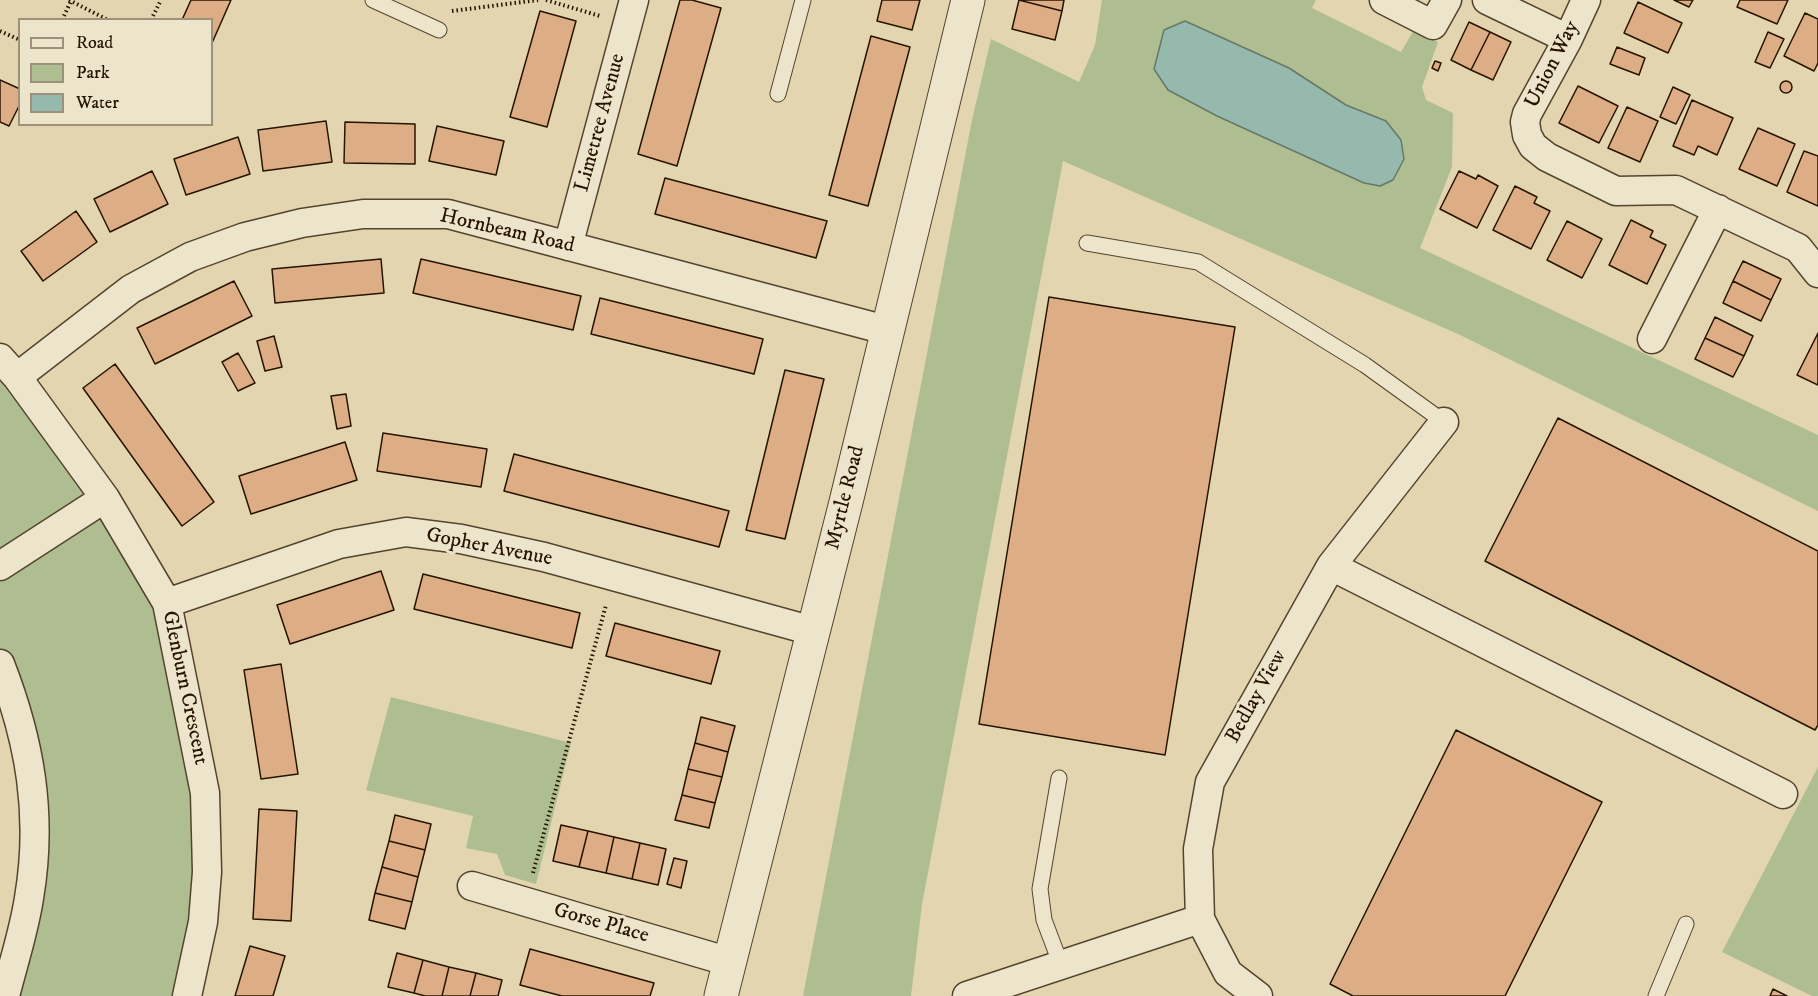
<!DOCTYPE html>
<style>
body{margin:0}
#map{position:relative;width:1818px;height:996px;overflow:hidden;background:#e3d5b0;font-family:"IM FELL DW Pica",serif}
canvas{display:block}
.legend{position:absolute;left:18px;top:18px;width:195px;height:108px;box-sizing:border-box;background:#ede4cc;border:2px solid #9d917b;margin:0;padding:8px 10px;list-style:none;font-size:18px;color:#261401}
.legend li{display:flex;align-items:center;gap:12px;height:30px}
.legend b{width:30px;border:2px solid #9d917b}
</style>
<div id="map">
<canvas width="1818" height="996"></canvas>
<ul class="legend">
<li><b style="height:8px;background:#ede4cc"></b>Road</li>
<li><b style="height:16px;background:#aebe90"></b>Park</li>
<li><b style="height:16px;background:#95b9ac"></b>Water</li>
</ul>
</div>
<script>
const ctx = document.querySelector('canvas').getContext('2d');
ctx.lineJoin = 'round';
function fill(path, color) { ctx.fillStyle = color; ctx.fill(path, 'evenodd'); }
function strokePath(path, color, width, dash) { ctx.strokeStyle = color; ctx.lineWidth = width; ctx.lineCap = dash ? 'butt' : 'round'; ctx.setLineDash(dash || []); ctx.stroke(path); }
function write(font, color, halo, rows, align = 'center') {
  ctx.font = font + ' "IM FELL DW Pica",serif'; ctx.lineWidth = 6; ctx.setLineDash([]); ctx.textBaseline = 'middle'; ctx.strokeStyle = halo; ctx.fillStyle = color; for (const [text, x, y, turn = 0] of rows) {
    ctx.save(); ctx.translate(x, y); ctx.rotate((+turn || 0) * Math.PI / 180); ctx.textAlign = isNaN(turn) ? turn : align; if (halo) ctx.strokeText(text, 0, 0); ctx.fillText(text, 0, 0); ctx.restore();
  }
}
fill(new Path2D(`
 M1102 0H1316L1312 8 1401 52 1414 30 1438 42 1422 87 1426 100 1453 113 1452 167 1420 248 1818 435V511L1458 334 1063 161 922 904 911 996H803L972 120 991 39 1079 82 1095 45Z
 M0 358 167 603 205 793 187 996H5L33 867 0 664Z
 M391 697 571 743 536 884 505 875 497 854 466 848 473 816 366 790Z
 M1818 767V996H1812L1722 952Z`), '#aebe90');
const water = new Path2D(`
 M1185 21 1289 68 1346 105 1386 121 1401 140 1404 159 1393 180 1380 186 1364 183 1217 116 1168 90 1154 69 1164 30Z`);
fill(water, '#95b9ac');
strokePath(water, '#697768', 1.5);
const building = new Path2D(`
 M191 0H231L212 43V20H182Z
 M680 0H692L721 8 677 166 638 154Z
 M882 0H920L912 30 877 21Z
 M1019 0H1064L1062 11Z
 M1019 0 1062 11 1055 40 1012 29Z
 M1674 0H1693L1689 7Z
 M1740 0H1788L1777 24 1737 7Z
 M1638 2 1682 23 1668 53 1624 33Z
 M540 11 576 21 547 127 510 117Z
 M1805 13 1818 19V63L1814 71 1784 56Z
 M1469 22 1490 32 1471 70 1451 60Z
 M1490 32 1511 42 1493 80 1471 70Z
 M1768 32 1784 39 1770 68 1755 62Z
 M871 36 910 47 868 206 829 195Z
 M1617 47 1645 58 1639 75 1610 64Z
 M1435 61 1441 63 1438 71 1432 68Z
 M0 80 20 89V104L9 126 0 122Z
 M1780 87a6 6 0 1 1 12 0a6 6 0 1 1-12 0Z
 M1578 86 1618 106 1599 143 1559 123Z
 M1673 87 1690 95 1676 124 1660 117Z
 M1692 100 1733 118 1717 155 1698 146 1694 155 1673 146Z
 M1627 107 1658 121 1640 162 1608 148Z
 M326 121 332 162 263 171 258 130Z
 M345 122 415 124V164L344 163Z
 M437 126 504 141 496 175 429 161Z
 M1758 128 1795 144 1777 186 1739 169Z
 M238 137 250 174 186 195 174 159Z
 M1804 151 1818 156V206L1787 192Z
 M152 171 168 204 110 232 94 199Z
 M1459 171 1476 179 1478 175 1498 186 1477 228 1440 209Z
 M665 178 827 221 816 258 655 214Z
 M1515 186 1537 197 1534 203 1550 211 1531 249 1493 230Z
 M76 211 97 242 43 281 21 251Z
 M1631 220 1653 231 1650 237 1666 245 1647 284 1609 265Z
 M1567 221 1602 239 1582 278 1547 260Z
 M381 259 384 293 275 303 272 269Z
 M421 259 581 296 573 330 413 293Z
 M1743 261 1781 279 1771 300 1733 281Z
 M234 281 252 316 155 364 137 328Z
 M1733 281 1771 300 1761 321 1723 303Z
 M1049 297 1235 327 1165 755 979 724Z
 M600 298 763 339 754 374 591 334Z
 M1715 317 1753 336 1744 356 1705 338Z
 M1818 333V385L1797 375Z
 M274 336 282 367 265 371 257 341Z
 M1705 338 1744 356 1733 377 1695 359Z
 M238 353 255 383 238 391 222 362Z
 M115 364 214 502 182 526 83 388Z
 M785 370 824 379 785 539 746 530Z
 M346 394 351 426 337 429 331 396Z
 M1558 418 1818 551V725L1815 730 1485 561Z
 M383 433 487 449 481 487 377 471Z
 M345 442 357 480 251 514 239 476Z
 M514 454 729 511 719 547 504 491Z
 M381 571 394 610 290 644 277 605Z
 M423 574 580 613 572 648 414 609Z
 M615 623 720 651 711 684 606 656Z
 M281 664 298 774 261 779 244 670Z
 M701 717 735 726 728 752 695 743Z
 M1456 730 1602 802 1505 996H1353L1330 984Z
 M695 743 728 752 722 777 688 769Z
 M688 769 722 777 715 803 682 795Z
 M682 795 715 803 709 828 675 820Z
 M259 809 297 811 291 921 253 919Z
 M395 815 431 824 425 850 389 841Z
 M561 825 588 831 579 867 553 861Z
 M588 831 614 837 606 873 579 867Z
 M614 837 640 843 632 879 606 873Z
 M389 841 425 850 418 877 382 867Z
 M640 843 666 849 658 885 632 879Z
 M674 858 687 861 681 888 667 884Z
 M382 867 418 877 412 902 375 893Z
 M375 893 412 902 405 929 369 920Z
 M250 946 285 956 273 996H235Z
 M530 949 654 983 650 996H562L520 985Z
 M397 953 423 960 414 993 388 987Z
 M423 960 449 967 442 996H425L414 993Z
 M449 967 476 973 470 996H442Z
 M476 973 502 980 498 996H470Z
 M1773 989 1787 996H1770Z`);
fill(building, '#ddad85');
strokePath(building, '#261401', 1.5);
const service = new Path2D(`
 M373 0 439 30
 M778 94 803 0
 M1087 243 1198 262 1365 365 1444 422
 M1059 778 1040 889 1044 920 1061 965
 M1656 996 1686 924`);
const minor = new Path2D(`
 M1384 0 1433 25 1447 0
 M1487 0 1568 39
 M1586 0 1568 39 1527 114 1525 122 1527 135 1533 146 1547 157 1616 191 1676 190 1798 248 1818 273
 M568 246 634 0
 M1652 339 1718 209
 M0 358 17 377 105 498 167 603 205 793 207 872 203 922 187 996
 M17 377 131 289 190 257 245 237 302 223 363 214H448L886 330
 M0 566 105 498
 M1331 566 1783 794
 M167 603 339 544 406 532 461 539 544 557 813 631
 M0 664C30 741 43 815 29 898 24 931 13 964 5 996
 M472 886 730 962
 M967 996 1200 919
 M1258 996 1228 973 1200 919 1198 849 1210 782 1331 566 1444 422`);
const tertiary = new Path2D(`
 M721 996 846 502 968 0`);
strokePath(service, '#55442d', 17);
strokePath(minor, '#55442d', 31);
strokePath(tertiary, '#55442d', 35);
strokePath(new Path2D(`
 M69 0 108 20
 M546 0 600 16
 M452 11 538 0
 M62 20 71 1
 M151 20 161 0
 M0 31 20 40
 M533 873 606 605`), '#261401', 4, [1.5, 3]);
strokePath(service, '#ede4cc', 15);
strokePath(minor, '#ede4cc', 28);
strokePath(tertiary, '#ede4cc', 33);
write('21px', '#261401', '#ede4cc', [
 ["Union Way",1553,65,-63],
 ["Limetree Avenue",601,123,-75],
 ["Hornbeam Road",507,232,13],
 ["Myrtle Road",846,498,-76],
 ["Gopher Avenue",489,548,11],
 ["Glenburn Crescent",184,688,78],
 ["Bedlay View",1257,697,-61],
 ["Gorse Place",601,924,16]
]);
</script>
